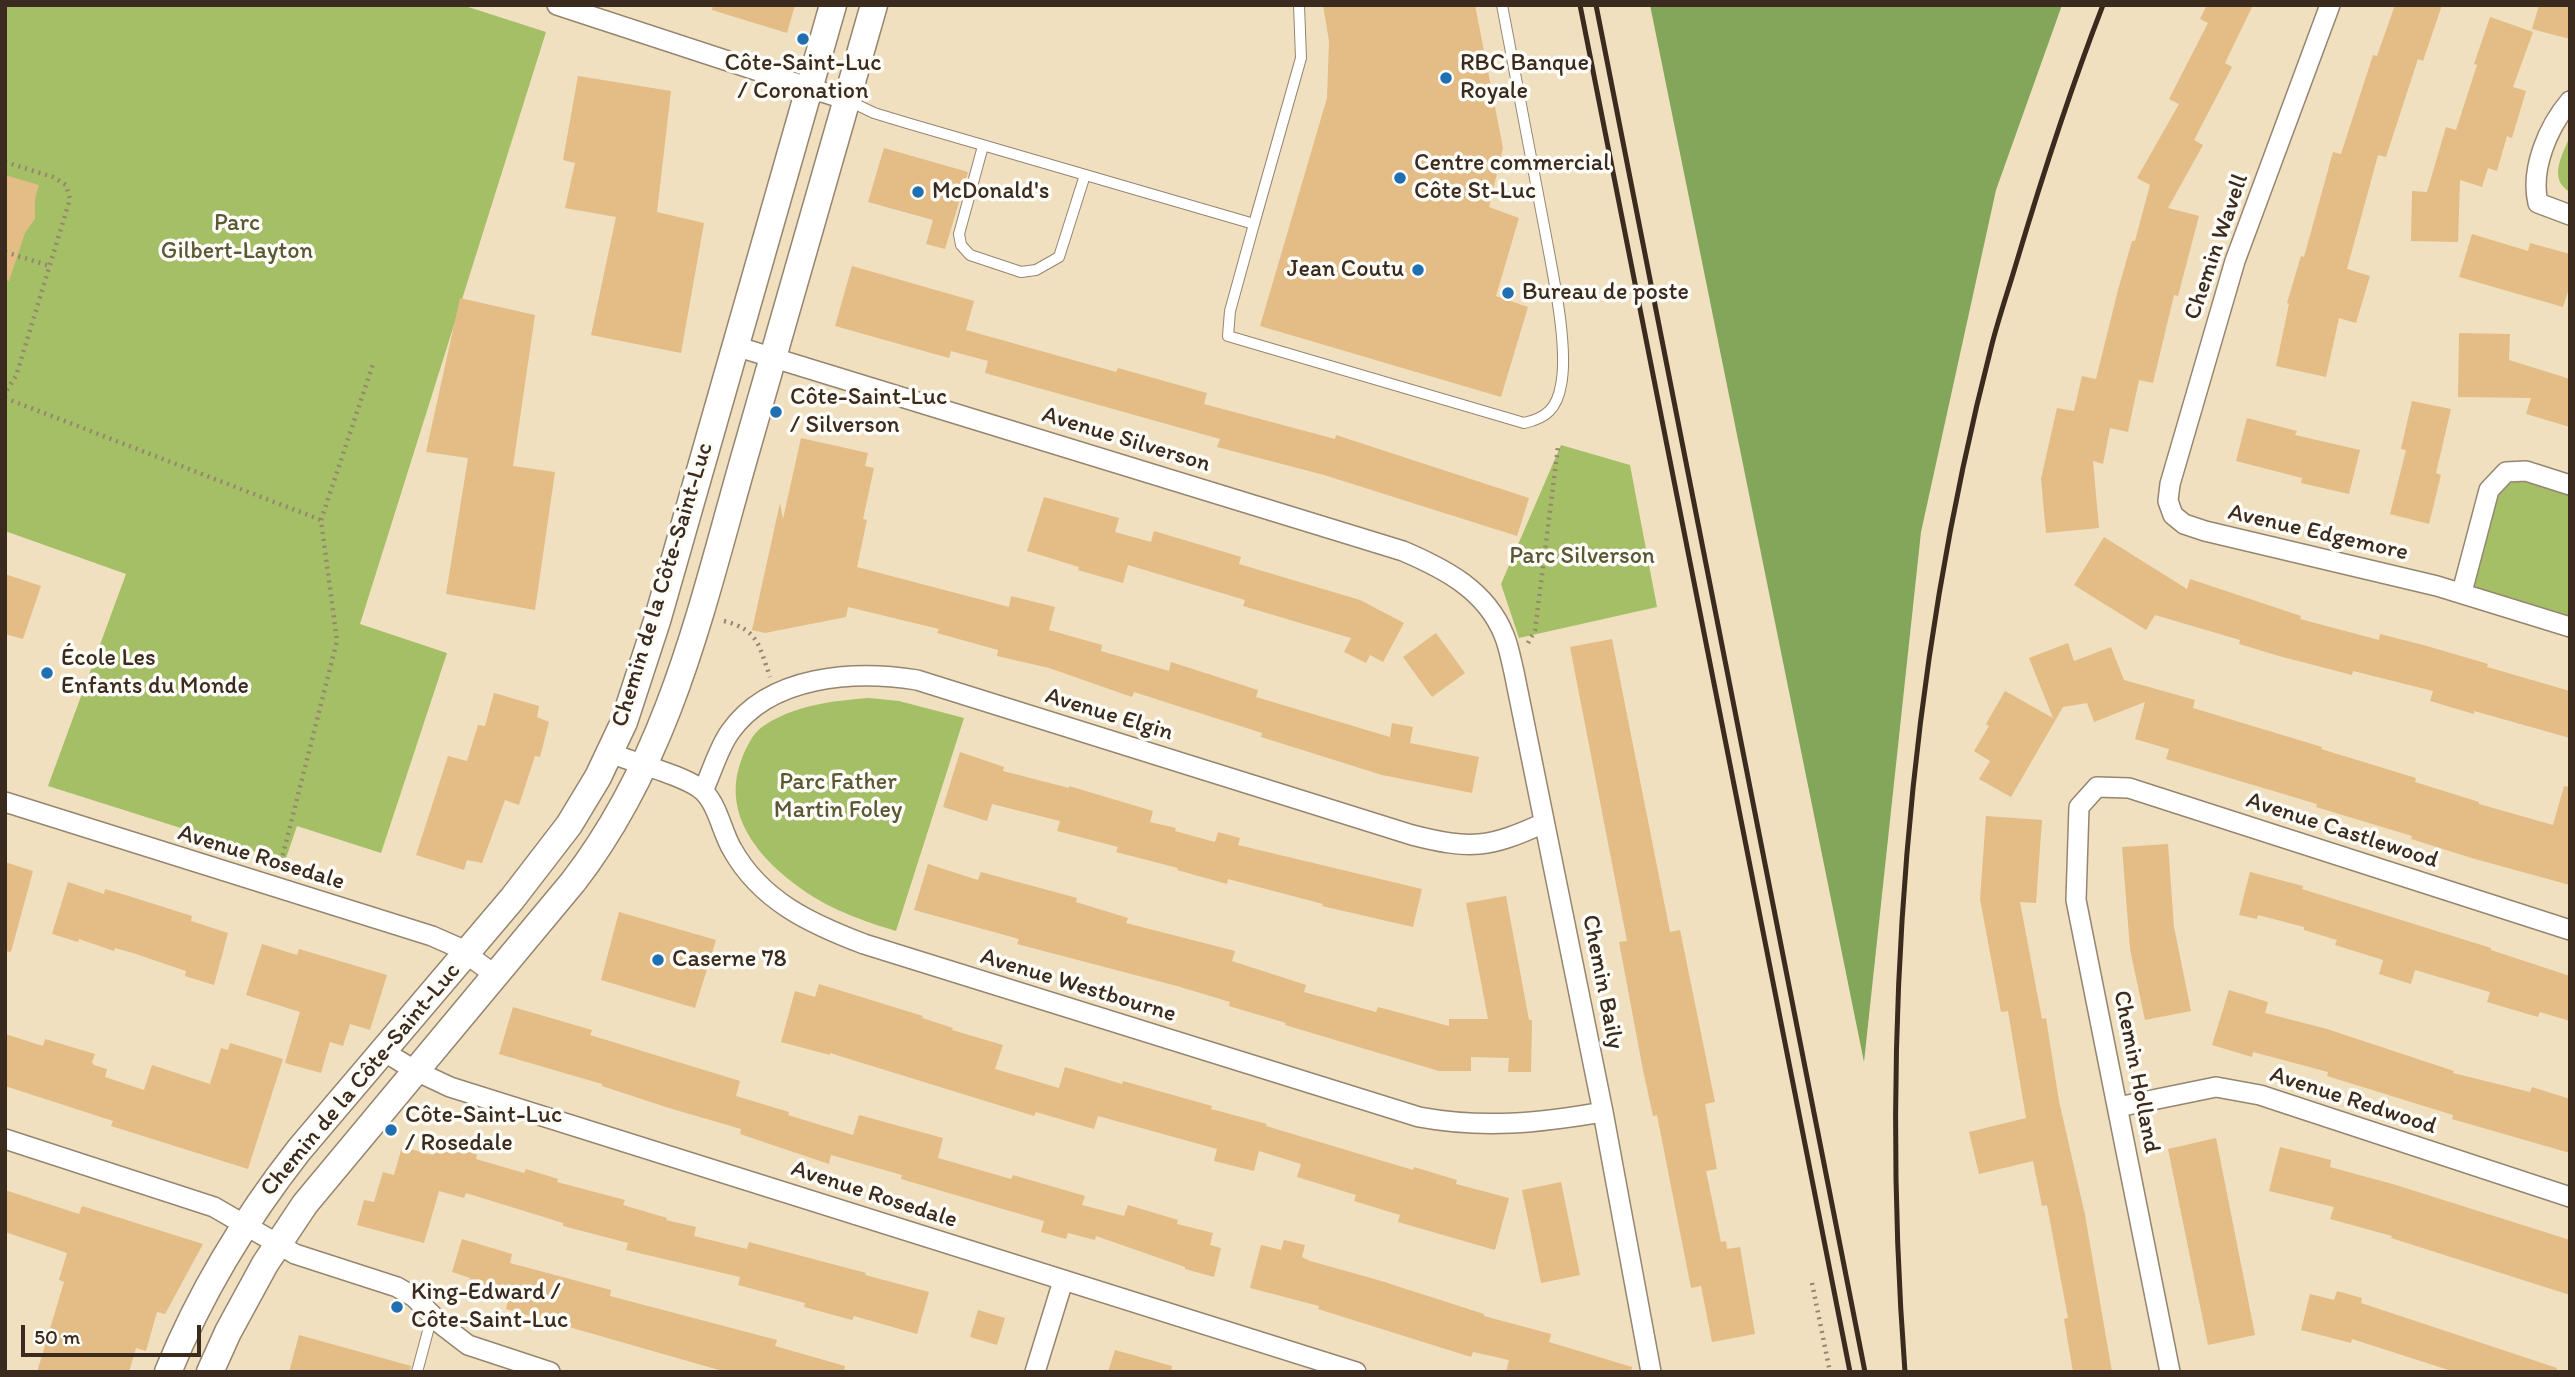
<!DOCTYPE html>
<meta charset="utf-8">
<style>
body{margin:0}
#map{position:relative;width:2575px;height:1377px;overflow:hidden;background:#f0e0c0;font-family:Itim,sans-serif}
canvas{display:block}
.frame{position:absolute;inset:0;border:7px solid #3b2a1e;pointer-events:none}
.scale{position:absolute;left:21px;top:1325px;width:180px;height:32px;box-sizing:border-box;border:4px solid #3b2a1e;border-top:0;padding-left:9px;font-size:21px;line-height:24px;white-space:nowrap;color:#3b2a1e;-webkit-text-stroke:5px #fdfcf7;paint-order:stroke}
</style>
<div id="map">
<canvas width="2575" height="1377"></canvas>
<div class="frame"></div>
<div class="scale">50 m</div>
</div>
<script>
const ctx = document.querySelector('canvas').getContext('2d');
ctx.lineJoin = 'round';
function fill(path, color) { ctx.fillStyle = color; ctx.fill(path, 'evenodd'); }
function strokePath(path, color, width, dash) { ctx.strokeStyle = color; ctx.lineWidth = width; ctx.lineCap = dash ? 'butt' : 'round'; ctx.setLineDash(dash || []); ctx.stroke(path); }
function write(font, color, halo, rows, align = 'center') {
  ctx.font = font + ' Itim,sans-serif'; ctx.lineWidth = 7; ctx.setLineDash([]); ctx.textBaseline = 'middle'; ctx.strokeStyle = halo; ctx.fillStyle = color; for (const [text, x, y, turn = 0] of rows) {
    ctx.save(); ctx.translate(x, y); ctx.rotate((+turn || 0) * Math.PI / 180); ctx.textAlign = isNaN(turn) ? turn : align; if (halo) ctx.strokeText(text, 0, 0); ctx.fillText(text, 0, 0); ctx.restore();
  }
}
fill(new Path2D(`
 M5 5H462L546 32 360 624 447 653 381 853 297 826 285 861 48 786 126 574 5 531Z
 M2570 136V192C2547 179 2563 154 2570 136Z
 M1561 445 1630 465 1657 607 1519 638 1501 584Z
 M2506 472 2570 485V627L2462 592 2489 490Z
 M869 698 899 701 964 718 896 931C854 918 821 906 787 878 749 847 723 806 742 758 746 748 753 733 762 727 794 705 831 701 869 698Z`), '#a4bf65');
fill(new Path2D(`
 M1650 5H2062L1996 190 1921 532 1864 1062Z`), '#83a65a');
fill(new Path2D(`
 M713 5H795L787 33 712 10Z
 M1323 5H1475L1503 148 1489 207 1519 218 1496 296 1528 307 1501 397 1260 326 1327 98 1329 41Z
 M2207 5H2253L2225 63 2232 67 2194 140 2203 145 2168 208 2199 216 2178 296 2174 295 2153 383 2139 380 2128 432 2110 428 2103 464 2093 461 2099 528 2046 533 2041 479 2057 408 2074 411 2082 376 2096 379 2118 290 2132 241H2135L2150 185 2137 178 2179 104 2169 99 2208 23 2200 19Z
 M2395 5H2442L2423 61 2418 59 2386 157 2378 155 2347 269 2370 276 2356 323 2339 318 2326 377 2276 366 2289 304 2287 303 2301 256 2304 257 2333 152 2341 154 2373 55 2377 56Z
 M2539 5H2570V39L2532 29Z
 M2490 17 2533 32 2513 87 2526 91 2512 138 2507 136 2497 171 2488 168 2482 187 2460 180 2458 242 2411 241 2412 191 2427 192 2446 127 2456 130 2477 65 2474 64Z
 M578 76 671 91 657 212 704 223 681 353 591 335 616 217 565 208 575 163 563 160Z
 M884 148 968 172 945 249 926 244 933 220 868 202Z
 M5 175 39 185 35 199V219L25 233 9 281 5 280Z
 M2472 234 2528 251 2530 243 2570 254V285L2563 307 2459 277Z
 M852 266 974 301 966 330 1116 372 1118 368 1207 393 1204 404 1335 439 1336 435 1529 498 1517 536 1324 475 1217 447 1220 439 985 373 988 361 951 351 949 358 835 326Z
 M460 298 535 315 513 466 555 472 535 610 446 594 468 458 426 452Z
 M2459 333 2510 334 2509 360 2570 379V427L2526 414 2531 398 2458 397Z
 M2412 401 2451 409 2436 473 2441 475 2429 524 2390 514 2406 450 2401 449Z
 M2247 418 2297 431 2295 435 2360 450 2349 494 2301 483 2302 478 2236 461Z
 M801 438 868 453 865 466 874 468 863 519 867 520 857 567 1009 607 1011 596 1055 607 1049 630 1102 645 1101 651 1169 671 1171 662 1258 690 1256 697 1390 737 1392 723 1413 727 1410 743 1479 757 1472 793 1382 775 1261 737 1262 733 1134 692 1132 697 1049 668 997 656 998 650 937 633 939 629 848 607 846 617 765 633 752 630 780 503 783 519Z
 M1044 497 1119 518 1115 532 1151 542 1154 531 1241 557 1239 564 1360 600 1404 623 1383 662 1370 655 1366 663 1344 652 1351 638 1243 606 1245 600 1128 565 1123 583 1078 570 1079 567 1027 551Z
 M2104 537 2187 589 2190 579 2301 616 2300 619 2379 640 2380 634 2427 646 2488 664 2487 667 2570 691V738L2474 711V714L2430 701 2433 691 2353 671 2352 675 2279 656 2239 644 2240 640 2155 615 2146 630 2074 585Z
 M5 574 41 586 23 639 5 634Z
 M1436 633 1465 673 1432 697 1403 657Z
 M1612 639 1670 932 1680 930 1715 1102 1705 1104 1717 1169 1706 1171 1721 1242 1726 1241 1727 1249 1740 1247 1755 1334 1712 1342 1701 1286 1691 1288 1657 1115 1653 1116 1643 1070 1619 942 1627 941 1570 647Z
 M2068 643 2074 661 2111 647 2124 680 2195 700 2193 708 2322 747 2321 749 2416 778 2415 782 2479 802V804L2553 825 2564 786 2570 787V885L2475 859 2411 839 2412 836 2316 807 2317 804 2166 759 2169 749 2135 739 2145 702 2094 722 2087 703 2063 707 2011 797 1979 779 1990 761 1974 751 1989 726 1986 724 2005 691 2053 718 2029 658Z
 M494 693 539 706 537 717 549 722 540 757 535 756 519 805 505 800 482 863 467 860 464 870 416 855 448 756 467 761 478 725 485 726Z
 M960 752 1004 767 1003 771 1069 788V786L1153 811 1150 822 1176 828 1175 831 1215 842 1218 832 1240 838 1238 845 1422 889 1413 927 1322 906 1323 904 1228 879 1227 884 1177 870 1178 868 1116 852 1118 847 1057 831 1060 821 992 804 987 821 943 807Z
 M1986 816 2042 820 2036 903 2020 902 2042 1019 2046 1018 2059 1101 2085 1215 2112 1372H2073L2064 1319 2068 1318 2047 1205 2042 1206 2033 1161 1979 1174 1969 1132 2026 1118 2008 1011 2001 1012 1980 899Z
 M2168 844 2174 927 2191 1011 2145 1020 2130 949 2122 847Z
 M5 862 33 871 11 952 5 951Z
 M928 864 978 880 981 872 1077 898 1076 902 1128 918 1126 923 1235 951 1232 961 1306 985 1304 992 1376 1012 1378 1007 1449 1026V1019H1488L1466 903 1506 896 1529 1020H1532L1531 1072H1508L1509 1058 1471 1057V1071H1439L1285 1025 1286 1023 1229 1006 1230 1002 1177 986 1017 944 1019 939 914 910Z
 M2250 872 2303 886 2302 889 2491 948V950L2570 976V1021L2540 1012 2538 1017 2487 1002 2490 992 2415 970 2411 984 2379 974 2383 960 2335 945 2337 940 2304 930V927L2258 915 2257 919 2239 915Z
 M68 882 104 894 105 889 132 897 192 916 191 921 228 933 214 985 185 976 186 971 133 953 115 948 114 951 79 939 78 942 52 934Z
 M619 912 716 940 695 1008 601 980Z
 M262 944 297 955 299 949 387 975 370 1030 350 1024 343 1046 330 1042 321 1073 285 1063 300 1012 246 995Z
 M819 984 923 1016 922 1018 953 1028 952 1030 1003 1045 995 1069 1059 1088 1065 1067 1122 1084 1123 1081 1212 1106 1211 1109 1267 1124 1266 1126 1413 1170 1414 1167 1457 1180 1456 1184 1509 1198 1495 1250 1398 1222 1400 1215 1354 1201 1356 1195 1297 1177 1301 1164 1259 1151 1254 1171 1214 1161 1217 1149 1098 1116 1094 1129 1036 1112 1034 1116 830 1053V1055L781 1042 795 991 815 997Z
 M2229 990 2268 1002 2265 1013 2327 1029 2454 1071 2453 1073 2530 1092 2532 1087 2570 1099V1153L2452 1119 2453 1115 2327 1076 2328 1072 2253 1052 2252 1057 2212 1045Z
 M513 1007 592 1030 590 1035 740 1081 736 1096 789 1112 788 1115 853 1135 859 1115 943 1138 938 1158 1011 1179 1013 1175 1085 1196 1082 1205 1124 1216 1128 1205 1178 1220 1177 1224 1213 1233 1210 1245 1221 1248 1214 1277 1185 1269V1267L1096 1236 1095 1240 1068 1233 1066 1239 1041 1232 1044 1221 901 1179 902 1175 831 1155 829 1164 740 1134 741 1129 669 1108 602 1086V1084L499 1054Z
 M5 1034 43 1046 45 1039 95 1054 92 1062 94 1065 107 1069 105 1077 144 1090 152 1065 210 1084 221 1048 228 1050 230 1043 283 1059 248 1169 111 1126 113 1121 5 1086Z
 M2216 1138 2255 1335 2208 1345 2168 1149Z
 M436 1143 477 1154 476 1159 524 1173 526 1169 558 1179 557 1182 625 1200 623 1205 667 1218 666 1220 696 1227 694 1236 747 1249 749 1242 866 1273 865 1275 929 1292 917 1334 854 1316 852 1320 804 1307 805 1303 738 1285 740 1277 626 1250 628 1243 563 1226V1223L466 1193 464 1198 439 1191 424 1243 357 1225 364 1200 374 1202 383 1172 394 1175 402 1147 433 1155Z
 M2280 1147 2331 1160 2330 1167 2396 1185 2570 1240V1295L2391 1238 2392 1236 2330 1219 2334 1207 2269 1191Z
 M1561 1182 1580 1275 1541 1283 1522 1190Z
 M5 1190 79 1214 82 1206 203 1244 165 1314 157 1312 146 1351 136 1348 129 1372H37L64 1282 59 1280 67 1253 5 1232Z
 M462 1239 512 1254 510 1263 611 1290 610 1296 777 1340 775 1346 845 1366 844 1372H726L506 1309 508 1300 467 1288 470 1278 452 1272Z
 M1284 1240 1305 1245 1302 1257 1310 1261 1378 1280 1484 1314V1316L1551 1334 1549 1342 1632 1367 1631 1372H1506L1509 1360 1473 1352 1471 1357 1318 1309 1319 1306 1250 1288 1261 1245 1281 1250Z
 M2337 1291 2362 1298 2361 1303 2557 1368 2556 1372H2455L2352 1339 2351 1343 2301 1330 2310 1294 2334 1300Z
 M978 1310 1005 1318 997 1345 970 1337Z
 M299 1335 411 1366 410 1372H289Z
 M1115 1350 1172 1366 1171 1372H1108Z`), '#e3bc86');
const lane = new Path2D(`
 M847 100 874 113 907 123 1254 224 1301 58 1299 5
 M983 146 959 234 961 245 970 255 1021 272 1036 270 1059 257 1085 175
 M1254 224 1230 311 1228 336 1524 423C1547 418 1557 408 1561 385 1569 346 1552 270 1545 231 1531 156 1516 80 1502 5
 M417 1372 432 1316`);
const street = new Path2D(`
 M557 5 847 100
 M2330 5 2235 261 2170 484 2168 501 2173 515 2184 524 2205 531 2437 586 2570 627
 M2570 101C2548 127 2530 169 2538 203L2570 215
 M735 346 1403 551C1445 569 1486 590 1504 635 1509 647 1511 660 1514 672L1603 1112 1651 1372
 M2462 592 2489 490 2506 472 2526 471 2570 485
 M610 753C632 762 690 777 704 792 718 806 722 832 732 849 761 901 811 924 864 944L1419 1117C1484 1129 1539 1123 1603 1112
 M703 791C712 772 718 749 730 732 770 675 854 670 917 680L1412 835C1471 850 1489 848 1544 823
 M5 802 432 936 457 947 495 975
 M383 1051 416 1071 450 1087 1356 1372
 M2118 1107 2216 1087 2260 1095 2570 1197
 M5 1139 214 1207 295 1254 397 1287 414 1297 442 1325 468 1345 550 1372
 M1035 1372 1063 1281
 M2170 1372 2076 900 2079 807 2097 787 2129 788 2570 930`);
const secondary = new Path2D(`
 M168 1372C201 1291 245 1219 299 1150L512 899 569 825 598 777 624 722 657 621 833 5
 M210 1372 228 1332 265 1264 305 1204 573 882C672 754 703 600 747 448 789 300 832 153 874 5`);
strokePath(lane, '#96856f', 12);
strokePath(street, '#96856f', 22);
strokePath(secondary, '#96856f', 29);
strokePath(new Path2D(`
 M5 162 53 177 66 185 70 199 16 376 5 393
 M5 252 50 266
 M5 398 321 520
 M724 621C759 630 759 646 770 677
 M1528 643 1535 630 1558 447
 M281 862 337 641 321 520 373 364
 M1812 1283 1830 1372`), '#96856f', 4.5, [2, 5]);
strokePath(lane, '#fff', 10);
strokePath(street, '#fff', 19);
strokePath(secondary, '#fff', 26);
strokePath(new Path2D(`
 M1580 5 1850 1372
 M1596 5 1865 1372
 M1905 1372C1879 1033 1907 673 1992 344 1999 317 2008 291 2016 264 2042 177 2070 90 2103 5`), '#3b2a1e', 5);
for (const [x, y, r, color] of [
 [803,39,7,"#1f6fb2"],
 [1446,78,7,"#1f6fb2"],
 [1400,178,7,"#1f6fb2"],
 [918,192,7,"#1f6fb2"],
 [1418,270,7,"#1f6fb2"],
 [1508,293,7,"#1f6fb2"],
 [776,412,7,"#1f6fb2"],
 [47,673,7,"#1f6fb2"],
 [658,960,7,"#1f6fb2"],
 [391,1130,7,"#1f6fb2"],
 [397,1307,7,"#1f6fb2"]
]) { const dot = new Path2D(); dot.arc(x, y, r, 0, 2 * Math.PI); ctx.fillStyle = color; ctx.fill(dot); strokePath(dot, '#fdfcf7', 2.5); }
write('24px', '#3b2a1e', '#fdfcf7', [
 ["Côte-Saint-Luc",803,64,"center"],
 ["/ Coronation",803,92,"center"],
 ["RBC Banque",1460,64],
 ["Royale",1460,92],
 ["Centre commercial",1414,164],
 ["Côte St-Luc",1414,192],
 ["McDonald's",932,192],
 ["Jean Coutu",1404,270,"right"],
 ["Bureau de poste",1522,293],
 ["Côte-Saint-Luc",790,398],
 ["/ Silverson",790,426],
 ["École Les",61,659],
 ["Enfants du Monde",61,687],
 ["Caserne 78",672,960],
 ["Côte-Saint-Luc",405,1116],
 ["/ Rosedale",405,1144],
 ["King-Edward /",411,1293],
 ["Côte-Saint-Luc",411,1321]
], 'left');
write('24px', '#5a5733', '#fdfcf7', [
 ["Parc",237,224],
 ["Gilbert-Layton",237,252],
 ["Parc Silverson",1582,557],
 ["Parc Father",838,783],
 ["Martin Foley",838,811]
]);
write('24px', '#3b2a1e', '#fdfcf7', [
 ["Chemin Wavell",2217,247,-71],
 ["Avenue Silverson",1126,440,17],
 ["Avenue Edgemore",2318,533,13],
 ["Chemin de la Côte-Saint-Luc",663,585,-73],
 ["Avenue Elgin",1109,715,17],
 ["Avenue Castlewood",2342,831,18],
 ["Avenue Rosedale",261,858,17],
 ["Chemin Baily",1602,982,79],
 ["Avenue Westbourne",1078,986,17],
 ["Chemin Holland",2136,1072,79],
 ["Chemin de la Côte-Saint-Luc",361,1080,-50],
 ["Avenue Redwood",2353,1101,18],
 ["Avenue Rosedale",874,1195,18]
]);
</script>
